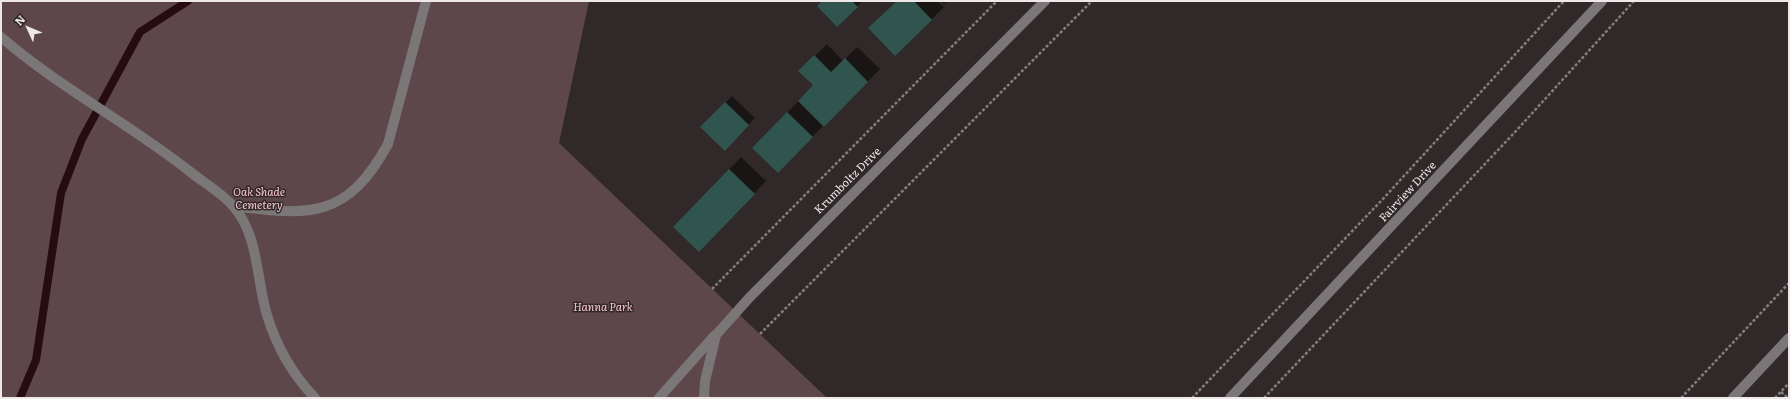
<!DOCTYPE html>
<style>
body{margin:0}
#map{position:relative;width:1790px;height:399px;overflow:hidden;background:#302829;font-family:Literata,serif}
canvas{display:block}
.frame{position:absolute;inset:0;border:2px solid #eee8e9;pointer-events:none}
.north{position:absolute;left:8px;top:8px;width:40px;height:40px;-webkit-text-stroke:3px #302829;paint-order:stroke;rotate:314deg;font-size:11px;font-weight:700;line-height:16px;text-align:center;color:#eee8e9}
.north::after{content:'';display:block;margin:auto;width:14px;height:18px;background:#eee8e9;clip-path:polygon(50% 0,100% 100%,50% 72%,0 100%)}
</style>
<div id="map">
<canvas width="1790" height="399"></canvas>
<div class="frame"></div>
<div class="north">N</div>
</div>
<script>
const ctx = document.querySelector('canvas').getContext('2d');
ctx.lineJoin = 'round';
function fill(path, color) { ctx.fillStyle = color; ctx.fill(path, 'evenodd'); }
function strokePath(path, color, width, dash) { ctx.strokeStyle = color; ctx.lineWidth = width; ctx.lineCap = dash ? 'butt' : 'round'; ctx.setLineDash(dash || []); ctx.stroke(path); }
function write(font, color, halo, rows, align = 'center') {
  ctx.font = font + ' Literata,serif'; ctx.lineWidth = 3; ctx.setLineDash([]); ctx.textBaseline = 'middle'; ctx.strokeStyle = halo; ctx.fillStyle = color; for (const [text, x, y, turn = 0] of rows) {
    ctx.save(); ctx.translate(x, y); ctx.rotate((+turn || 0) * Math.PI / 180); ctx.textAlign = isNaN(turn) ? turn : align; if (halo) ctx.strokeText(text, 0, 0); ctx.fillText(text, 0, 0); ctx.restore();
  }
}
fill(new Path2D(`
 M1 1H589L559 143 827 398H1Z`), '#5d474a');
fill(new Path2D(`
 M823 1H862L857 6Z
 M897 1H937L944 7 895 55Z
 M941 1H947L944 4Z
 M827 44 843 61 857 47 880 69 778 171 753 148 814 85 800 71Z
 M732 96 755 118 725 149 702 127Z
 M741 157 766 181 711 239 674 227Z`), '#0007');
strokePath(new Path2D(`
 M20 398 36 360 61 193 82 139 140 32 188 1`), '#260c12', 8);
fill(new Path2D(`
 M822 1H852L858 7 837 27 817 6Z
 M897 1H914L932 20 895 56 868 28Z
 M814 55 831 72 845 58 868 82 824 127 798 101 813 85 798 71Z
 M725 102 749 125 725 151 700 127Z
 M787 112 813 137 778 173 752 148Z
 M729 169 755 194 699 252 673 227Z`), '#30554e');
strokePath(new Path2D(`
 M712 289 997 1
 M760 334 1092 1
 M1781 392 1788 398
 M1192 398 1382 200 1564 1
 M1264 398 1516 131 1634 1
 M1681 398 1789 283
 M1775 398 1789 383`), '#857e7f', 2.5, [3, 2]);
strokePath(new Path2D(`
 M1 37C61 89 132 125 193 174 206 184 223 194 233 206 259 235 256 279 267 315 276 345 293 375 315 398
 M233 206C310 216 347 219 388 144L426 1
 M659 398 715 335
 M704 398 705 381 716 335 749 298 1045 1
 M1230 398 1602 1
 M1733 398 1789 338`), '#7b7677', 10);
write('11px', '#eee8e9', '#302829', [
 ["Krumboltz Drive",848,181,-45],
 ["Fairview Drive",1408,192,-47]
]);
write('italic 11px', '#fac6ce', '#302829', [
 ["Oak Shade",259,193],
 ["Cemetery",259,206],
 ["Hanna Park",603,308]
]);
</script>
